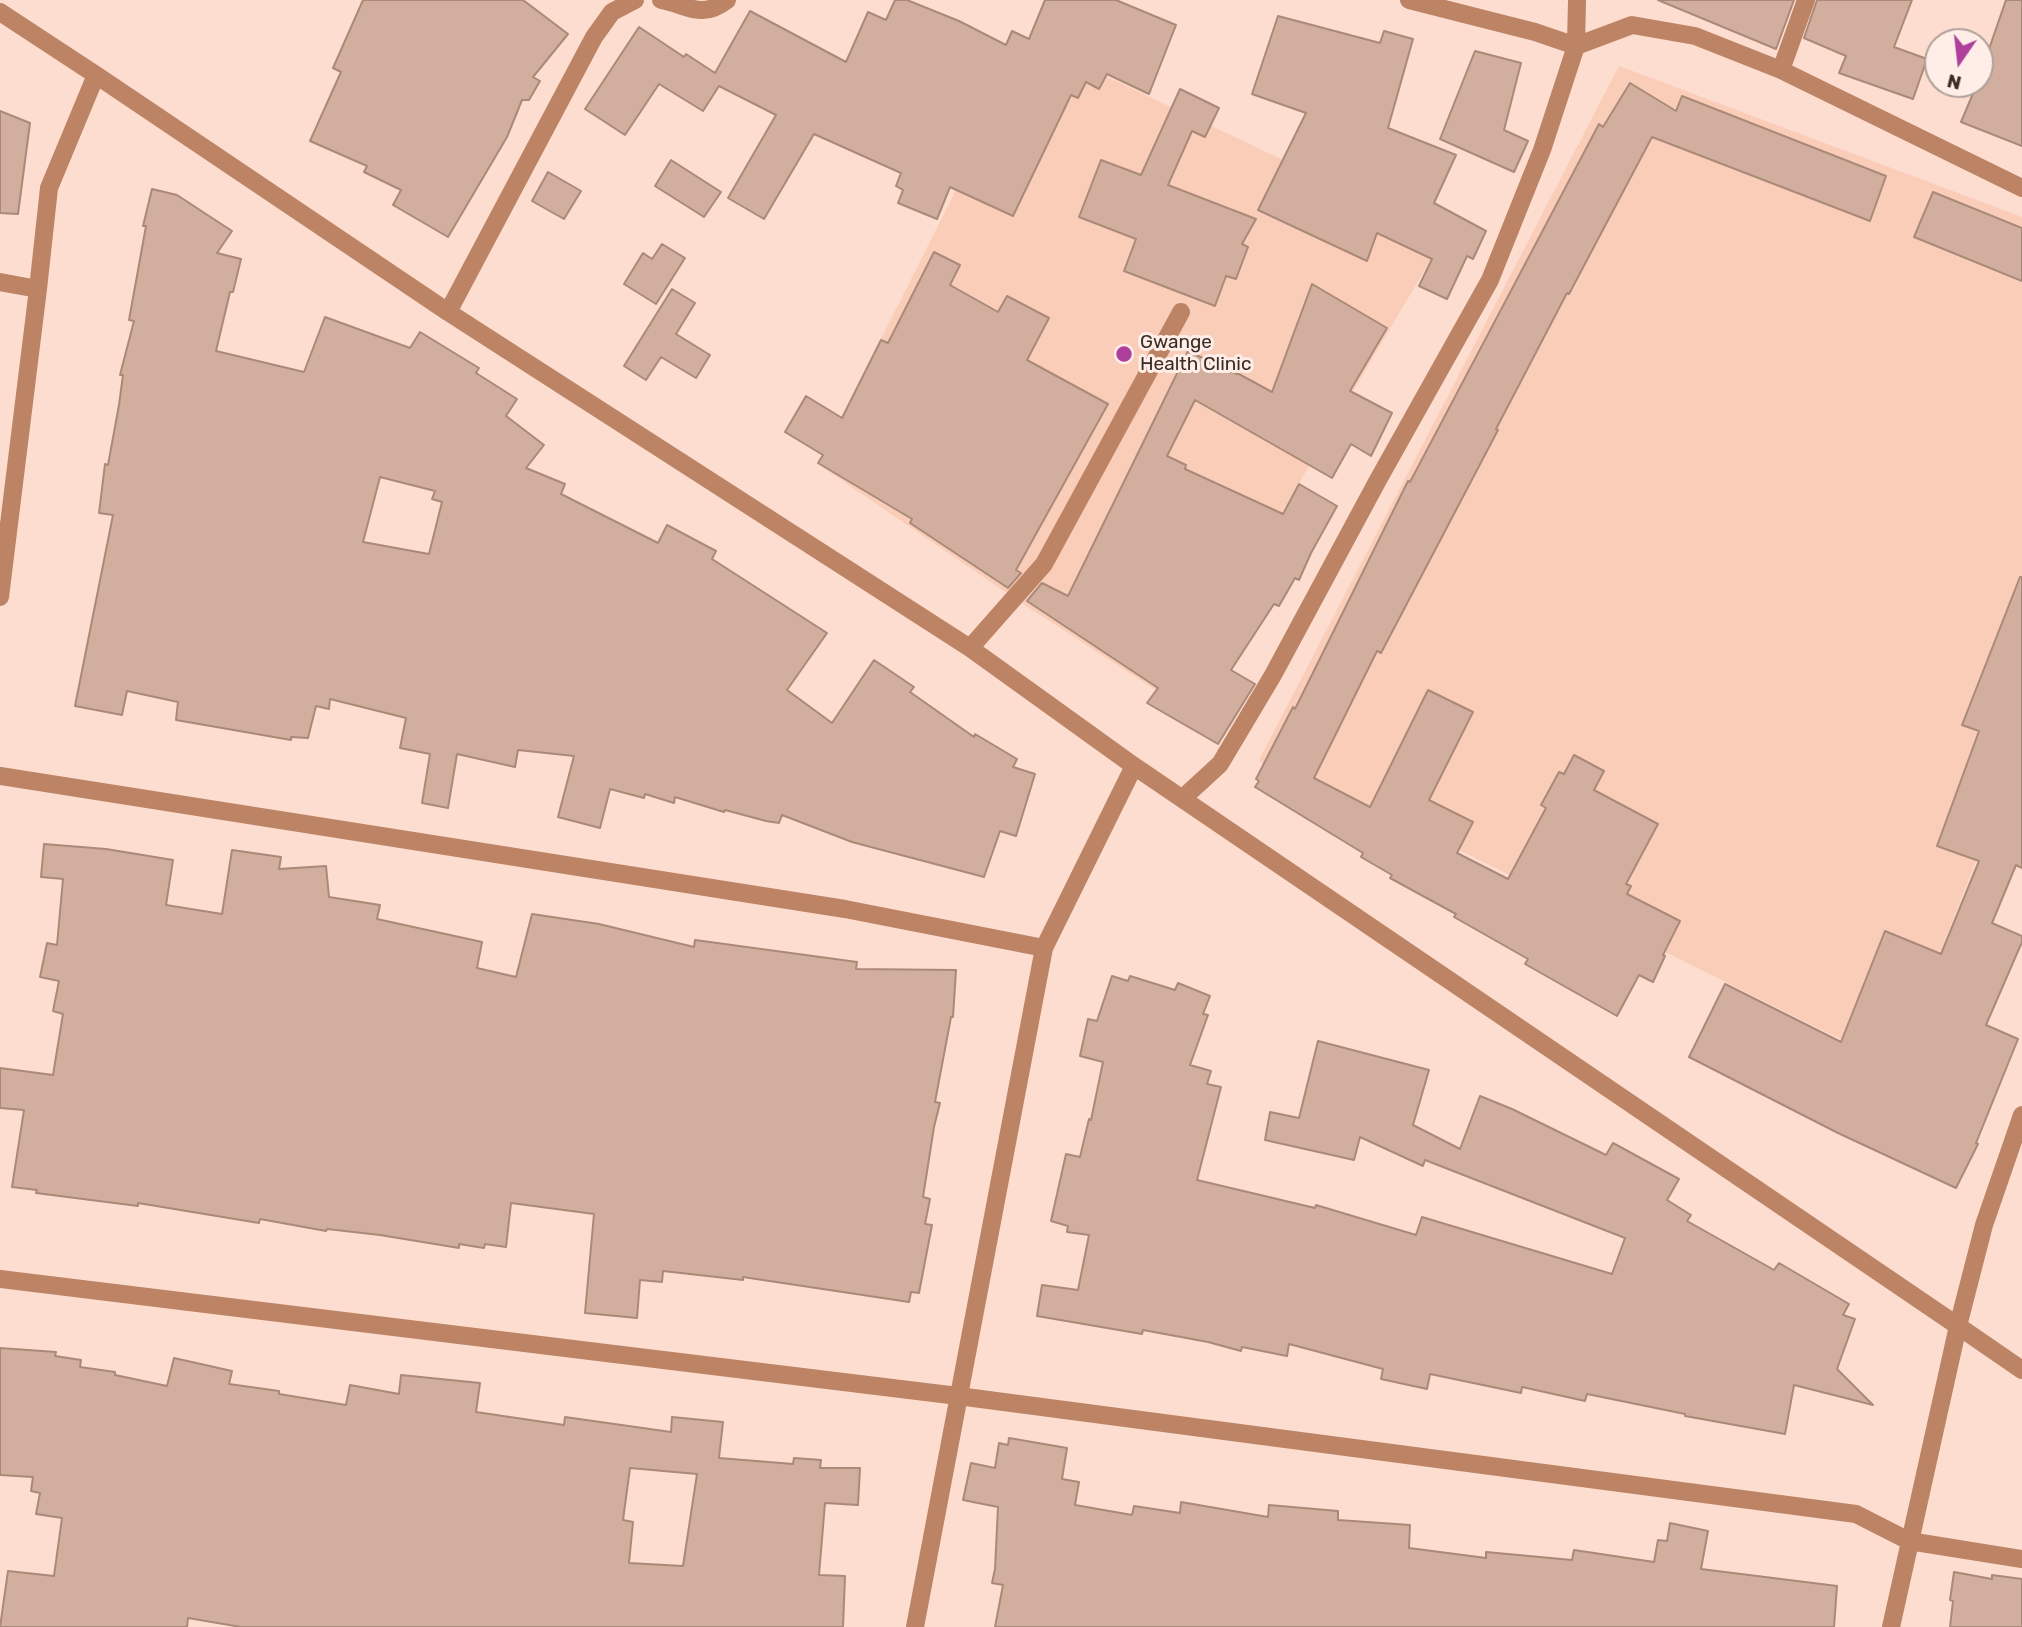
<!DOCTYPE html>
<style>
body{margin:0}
#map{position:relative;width:2022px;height:1627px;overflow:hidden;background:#fcddd0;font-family:Rubik,sans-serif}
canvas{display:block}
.north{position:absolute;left:1924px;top:28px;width:70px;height:70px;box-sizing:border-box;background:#feeee7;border:2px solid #afa099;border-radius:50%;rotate:194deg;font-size:19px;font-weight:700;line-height:28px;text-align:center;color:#392b25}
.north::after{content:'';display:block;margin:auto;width:24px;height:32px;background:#af3f9c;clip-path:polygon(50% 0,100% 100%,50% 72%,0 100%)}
</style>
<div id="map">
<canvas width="2022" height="1627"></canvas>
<div class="north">N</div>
</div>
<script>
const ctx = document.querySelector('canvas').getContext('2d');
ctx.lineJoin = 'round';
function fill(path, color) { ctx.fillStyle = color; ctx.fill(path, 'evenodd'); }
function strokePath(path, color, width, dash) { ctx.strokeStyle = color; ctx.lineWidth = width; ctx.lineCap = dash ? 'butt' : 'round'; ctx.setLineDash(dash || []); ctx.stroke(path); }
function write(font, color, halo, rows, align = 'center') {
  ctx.font = font + ' Rubik,sans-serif'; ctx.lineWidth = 6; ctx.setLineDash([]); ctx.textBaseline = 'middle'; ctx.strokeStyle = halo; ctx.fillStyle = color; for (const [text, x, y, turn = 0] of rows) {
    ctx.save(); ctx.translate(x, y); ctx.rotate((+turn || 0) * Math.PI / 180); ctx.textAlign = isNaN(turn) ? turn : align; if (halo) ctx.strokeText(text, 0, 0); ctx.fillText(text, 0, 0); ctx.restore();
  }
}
fill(new Path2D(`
 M1031 41 1345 189 1440 244 1171 700 1014 598 818 464Z
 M1619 66 2022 217V745L1895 1066 1346 794 1294 766 1267 768 1259 760Z`), '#facdb9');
const building = new Path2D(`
 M363 0H523L568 34 533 77 540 81 529 100H522L507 137 448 237 393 205 401 190 364 172 367 166 310 141 341 72 333 68Z
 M895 0H907L959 21 1006 45 1012 31 1029 39 1045 0H1116L1176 25 1149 94 1107 74 1099 89 1086 82 1078 98 1071 95 1013 216 950 187 937 219 898 203 903 190 896 186 901 173 814 134 764 219 728 198 776 115 719 86 703 111 659 84 625 135 585 109 639 27 684 57 686 54 715 73 750 11 846 62 868 12 886 20Z
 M1658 0H1794L1776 49Z
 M1817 0H1912L1894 47 1927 59 1913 99 1839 73 1846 56 1804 38Z
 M2006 0H2022V146L1961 122 1977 84H1980V75Z
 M1278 16 1380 43 1384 31 1413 39 1388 128 1456 155 1434 203 1486 231 1473 259 1467 256 1447 299 1419 286 1432 259 1377 233 1367 261 1258 210 1306 113 1252 94Z
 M1475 51 1521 63 1504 130 1528 141 1514 172 1440 139Z
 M1630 83 1676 111 1682 96 1886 176 1870 221 1652 137 1569 294 1567 293 1496 429 1498 430 1381 653 1377 651 1314 778 1370 807 1428 690 1473 712 1429 800 1473 822 1457 853 1508 879 1546 808 1541 805 1559 772 1564 774 1574 755 1604 771 1594 790 1658 824 1626 884 1631 886 1627 894 1680 921 1663 955 1665 956 1653 982 1639 975 1617 1016 1525 964 1528 959 1454 917 1456 914 1390 878 1392 875 1361 857 1363 853 1255 787 1259 781 1256 779 1293 707 1295 709 1408 481 1410 482 1599 124 1603 127Z
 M1180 89 1219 108 1205 137 1192 131 1168 185 1256 219 1242 244 1248 247 1236 279 1226 276 1215 306 1124 271 1136 239 1079 217 1101 160 1141 175Z
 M0 111 30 123 18 214 0 213Z
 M671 160 721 192 704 217 655 186Z
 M548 172 581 191 564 219 532 201Z
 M152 189 177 195 232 231 217 253 241 259 233 292H230L216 351 304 372 325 317 410 348 420 332 479 368 476 373 517 399 506 416 544 445 526 468 565 484 561 494 658 543 667 525 716 551 712 559 827 633 787 690 832 723 874 660 914 687 910 692 974 737 975 734 1017 759 1013 767 1035 774 1016 836 1000 831 984 877 852 842 782 815 779 823 766 821 725 810 724 812 675 797 674 803 645 794 644 798 610 789 600 828 558 817 574 756 518 750 515 767 457 754 448 808 422 803 430 754 400 748 406 718 330 699 329 709 316 706 308 738 291 737V740L176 720 178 702 127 691 122 715 75 706 113 515 99 513 105 464 108 465 119 405 123 375H120L134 321 129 320 146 226H143ZM380 477 435 491 432 499 442 502 429 554 363 542Z
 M1933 192 2022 228V281L1914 237Z
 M662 244 685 258 656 304 624 284 643 253 652 259Z
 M934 252 960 265 950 285 998 312 1007 296 1049 318 1027 360 1108 404 1016 570 1021 573 1008 588 910 523 912 519 818 463 823 455 785 432 806 396 842 418 881 340 888 343Z
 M1312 284 1387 328 1350 391 1392 413 1371 456 1351 444 1332 478 1195 400 1167 456 1186 465 1185 469 1283 514 1299 484 1337 506 1311 553 1299 580 1295 578 1279 606 1274 604 1231 670 1255 684 1218 744 1147 703 1158 688 1027 601 1042 583 1068 596 1188 351 1237 374V373L1272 392Z
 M672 289 695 303 676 334 710 355 696 378 661 357 646 380 624 366Z
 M2020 577H2022V868L2016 865 1992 923 2022 936V942L1986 1025 2018 1039 1976 1143 1978 1144 1956 1188 1838 1133 1689 1057 1725 984 1841 1042 1885 931 1941 954 1979 861 1937 846 1979 731 1962 725Z
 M44 844 106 849 173 860 166 905 222 914 232 850 281 857 279 869 326 866 329 897 380 905 377 919 482 942 477 968 516 977 532 914 599 924 694 947 695 940 857 962 856 969 956 970 953 1017H951L935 1102 940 1103 934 1127 923 1197 930 1199 925 1224 932 1225 919 1293 911 1292 909 1302 743 1277V1280L663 1271 662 1282 640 1280 637 1318 585 1313 594 1214 511 1203 506 1247 485 1244 484 1248 459 1244V1248L380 1235 327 1229 326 1231 260 1219 259 1223 138 1203V1206L36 1193 37 1190 12 1187 24 1110 0 1108V1068L53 1075 63 1014 53 1011 59 981 40 977 47 943 57 945 63 879 41 877Z
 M1112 976 1128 981 1130 976 1175 990 1178 983 1210 996 1203 1014 1208 1015 1190 1065 1211 1071 1207 1084 1221 1087 1197 1180 1315 1208 1316 1205 1416 1235 1422 1217 1612 1274 1625 1238 1425 1160 1423 1166 1360 1137 1354 1160 1265 1140 1270 1112 1299 1118 1318 1041 1429 1070 1413 1125 1460 1149 1480 1096 1512 1109 1606 1155 1613 1143 1679 1179 1667 1200 1691 1215 1687 1221 1774 1270 1779 1263 1849 1304 1843 1315 1855 1319 1837 1369 1873 1405 1794 1385 1785 1434 1685 1416V1414L1587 1394 1585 1401 1522 1387 1521 1393 1430 1374 1427 1389 1381 1379 1383 1369 1289 1344 1287 1356 1242 1347 1241 1351 1208 1342 1143 1330 1142 1334 1037 1316 1042 1285 1078 1290 1089 1235 1067 1232 1068 1226 1051 1221 1066 1154 1080 1157 1089 1119 1091 1120 1103 1062 1080 1056 1088 1019 1097 1021Z
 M0 1348 56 1352 55 1356 81 1360 80 1367 115 1372V1375L167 1386 174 1358 232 1371 229 1384 279 1391V1394L346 1405 350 1385 399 1394 401 1375 480 1383 476 1412 564 1425 565 1417 671 1432 672 1417 723 1422 719 1458 793 1464 794 1458 821 1460 820 1468H860L858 1505 825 1503 819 1575 845 1576 843 1627H241L188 1618 187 1627H0L8 1571 54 1576 62 1518 36 1514 40 1493 31 1491 33 1477 0 1475ZM630 1468 697 1474 683 1566 629 1563 633 1522 623 1520Z
 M1009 1438 1067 1448 1062 1479 1079 1482 1075 1505 1132 1515 1134 1506 1180 1513 1181 1502 1268 1517 1269 1505 1338 1511V1520L1410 1525 1409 1548 1486 1558V1552L1572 1560 1574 1550 1654 1562 1658 1540 1667 1541 1670 1523 1708 1531 1701 1569 1837 1586 1834 1627H995L1003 1585 992 1583 995 1569 998 1507 963 1500 971 1463 995 1468 999 1443 1008 1445Z
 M1954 1572 1992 1579V1575L2022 1579V1627H1950L1953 1601 1950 1600Z`);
fill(building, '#d2ae9e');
strokePath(building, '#ab8979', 2);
strokePath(new Path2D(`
 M635 0 612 12 594 37 448 312 970 648
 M661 0C688 5 701 20 727 0
 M1409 0 1535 32 1576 46 1632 25 1695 36 1781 70 2022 188
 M0 12 96 75
 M1781 70 1806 0
 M0 282 38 289
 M0 597 38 289 49 188 96 75 448 312
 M1134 766 1958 1326 1891 1627
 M0 776 845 909 1044 948
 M1183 798 1220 764 1273 675 1378 480 1490 280 1542 150 1576 46 1577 0
 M2022 1115 1984 1225 1958 1326 2022 1370
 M0 1279 958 1396 1856 1514 1909 1541 2022 1559
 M915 1627 1044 948 1134 766 970 648 1044 564 1181 312`), '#bc8365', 18);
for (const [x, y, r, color] of [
 [1124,354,9,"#af3f9c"]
]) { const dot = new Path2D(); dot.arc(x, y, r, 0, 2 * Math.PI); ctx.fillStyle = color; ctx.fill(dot); strokePath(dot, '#feeee7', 2.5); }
write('19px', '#392b25', '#feeee7', [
 ["Gwange",1140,343],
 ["Health Clinic",1140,365]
], 'left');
</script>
